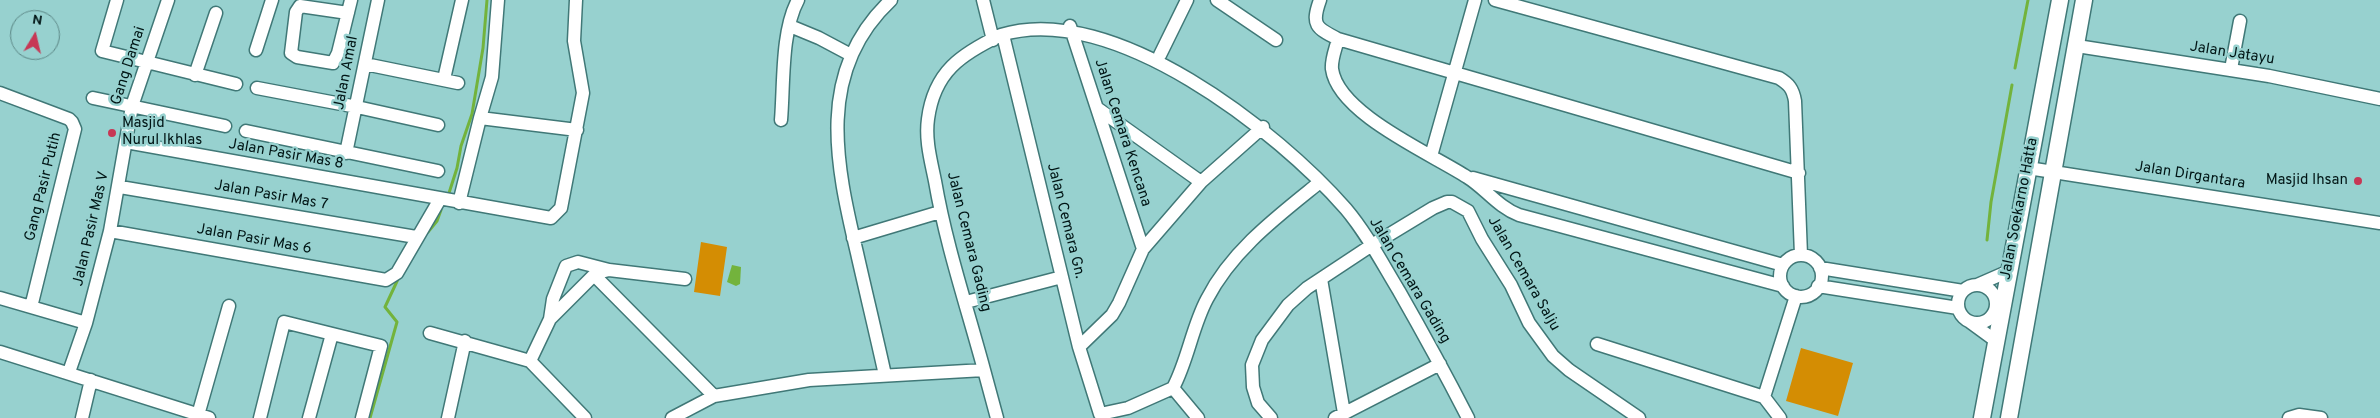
<!DOCTYPE html>
<style>
body{margin:0}
#map{position:relative;width:2380px;height:418px;overflow:hidden;background:#97d1cf;font-family:Overpass,sans-serif}
canvas{display:block}
.north{position:absolute;left:10px;top:10px;width:50px;height:50px;box-sizing:border-box;background:#97d1cf;border:1px solid #5b8685;border-radius:50%;rotate:9deg;font-size:14px;font-weight:700;line-height:20px;text-align:center;color:#001515}
.north::after{content:'';display:block;margin:auto;width:18px;height:22px;background:#c73755;clip-path:polygon(50% 0,100% 100%,50% 72%,0 100%)}
</style>
<div id="map">
<canvas width="2380" height="418"></canvas>
<div class="north">N</div>
</div>
<script>
const ctx = document.querySelector('canvas').getContext('2d');
ctx.lineJoin = 'round';
function fill(path, color) { ctx.fillStyle = color; ctx.fill(path, 'evenodd'); }
function strokePath(path, color, width, dash) { ctx.strokeStyle = color; ctx.lineWidth = width; ctx.lineCap = dash ? 'butt' : 'round'; ctx.setLineDash(dash || []); ctx.stroke(path); }
function write(font, color, halo, rows, align = 'center') {
  ctx.font = font + ' Overpass,sans-serif'; ctx.lineWidth = 5; ctx.setLineDash([]); ctx.textBaseline = 'middle'; ctx.strokeStyle = halo; ctx.fillStyle = color; for (const [text, x, y, turn = 0] of rows) {
    ctx.save(); ctx.translate(x, y); ctx.rotate((+turn || 0) * Math.PI / 180); ctx.textAlign = isNaN(turn) ? turn : align; if (halo) ctx.strokeText(text, 0, 0); ctx.fillText(text, 0, 0); ctx.restore();
  }
}
fill(new Path2D(`
 M701 242 727 247 720 296 694 292Z
 M1801 348 1853 363 1838 416 1786 401Z`), '#d48d03');
fill(new Path2D(`
 M732 265 741 267 740 284 736 286 727 282Z`), '#73b33c');
strokePath(new Path2D(`
 M2015 68 2028 0
 M449 193 457 168 461 146 472 114 483 48 487 0
 M428 232 437 221 441 210
 M1987 240 1991 202 2012 85
 M370 418 397 322 385 307 399 277`), '#73b33c', 3);
const minor = new Path2D(`
 M117 0 102 51 236 84
 M983 0 993 40
 M1217 0 1276 40
 M1320 0C1311 25 1316 28 1338 39 1336 48 1331 59 1332 69 1338 114 1432 154 1467 177 1485 188 1498 207 1519 215L1783 286
 M1495 0 1779 78C1789 84 1793 89 1795 101L1801 255
 M348 13 300 6 296 12 291 53 297 57 333 63 338 53 351 0
 M790 26 819 38 851 55
 M1070 26 1143 249
 M1003 35 1079 347 1100 414 1128 408 1173 388C1188 360 1192 327 1207 299 1232 250 1278 216 1320 182
 M1338 39 1799 173
 M2077 46 2269 76 2380 99
 M256 50 272 0
 M1160 55 1187 0
 M365 64 458 83
 M2231 69 2240 21
 M195 75 216 13
 M444 79 462 0
 M257 88 357 107 438 125
 M0 93 69 119 72 122 75 129 31 307
 M93 98 225 126
 M1097 108 1201 182
 M480 118 492 77 498 0
 M781 120C784 85 781 31 798 0
 M246 131 438 171
 M126 142 551 218 561 208 583 93 574 41 576 0
 M346 153 378 0
 M1431 156 1475 0
 M2028 168 2380 223
 M1473 178 1783 265
 M120 187 416 237
 M459 203 480 118 577 130
 M110 231 386 280 397 273 440 199
 M853 238 940 212
 M1780 276a21 21 0 1 1 42 0a21 21 0 1 1-42 0Z
 M1820 268 1963 291
 M601 272 609 270 685 279
 M1321 279 1344 413
 M1977 285 2009 271
 M1958 304a19 19 0 1 1 38 0a19 19 0 1 1-38 0Z
 M1818 286 1958 308
 M0 298 86 323
 M966 302 1062 277
 M550 319 553 299 566 266 578 262 609 270
 M1970 322 1996 341
 M430 333 530 361 585 418
 M1597 344 1764 397 1796 296
 M1079 347 1112 315 1119 303 1143 249 1201 182 1263 127
 M0 352 209 418
 M530 361 550 319 594 275 714 396
 M984 370 997 418
 M69 372 86 323 110 231 132 106 168 0
 M885 375C876 334 866 293 857 253 836 164 815 71 891 0
 M1173 388 1198 418
 M1764 397 1780 418
 M198 415 229 306
 M82 418 91 380
 M260 418 284 322 381 346 362 418
 M309 418 332 334
 M448 418 465 341
 M672 418 714 396 809 380 984 370C967 307 946 245 935 181 931 161 925 140 928 119 934 72 961 54 1001 35 1112 0 1279 132 1346 209 1367 234 1382 263 1399 291 1423 333 1446 375 1468 418
 M1271 418 1258 403 1253 387 1252 365 1262 340 1288 305 1307 288 1372 245 1433 208 1447 202H1452L1468 211 1482 239 1511 285 1529 323 1553 356 1569 370 1639 418
 M1335 418 1440 364
 M2289 418 2299 415 2321 418`);
const major = new Path2D(`
 M1982 418 2060 0
 M2009 418 2084 0`);
strokePath(minor, '#407877', 15);
strokePath(major, '#407877', 19);
strokePath(minor, '#fff', 12);
strokePath(major, '#fff', 16);
for (const [x, y, r, color] of [
 [112,133,5,"#c73755"],
 [2358,181,5,"#c73755"]
]) { const dot = new Path2D(); dot.arc(x, y, r, 0, 2 * Math.PI); ctx.fillStyle = color; ctx.fill(dot); strokePath(dot, '#97d1cf', 2); }
write('15px', '#001515', '#97d1cf', [
 ["Jalan Jatayu",2232,54,9],
 ["Gang Damai",129,66,-72],
 ["Jalan Amal",347,73,-79],
 ["Jalan Cemara Kencana",1122,133,72],
 ["Jalan Pasir Mas 8",286,155,10],
 ["Jalan Dirgantara",2190,176,9],
 ["Gang Pasir Putih",44,187,-76],
 ["Jalan Pasir Mas 7",271,196,10],
 ["Jalan Soekarno Hatta",2020,209,-79],
 ["Jalan Cemara Gn.",1065,221,76],
 ["Jalan Pasir Mas V",92,229,-77],
 ["Jalan Pasir Mas 6",254,240,10],
 ["Jalan Cemara Gading",968,242,76],
 ["Jalan Cemara Salju",1523,274,60],
 ["Jalan Cemara Gading",1409,281,59]
]);
write('15px', '#001515', '#97d1cf', [
 ["Masjid",122,124],
 ["Nurul Ikhlas",122,141],
 ["Masjid Ihsan",2348,181,"right"]
], 'left');
</script>
